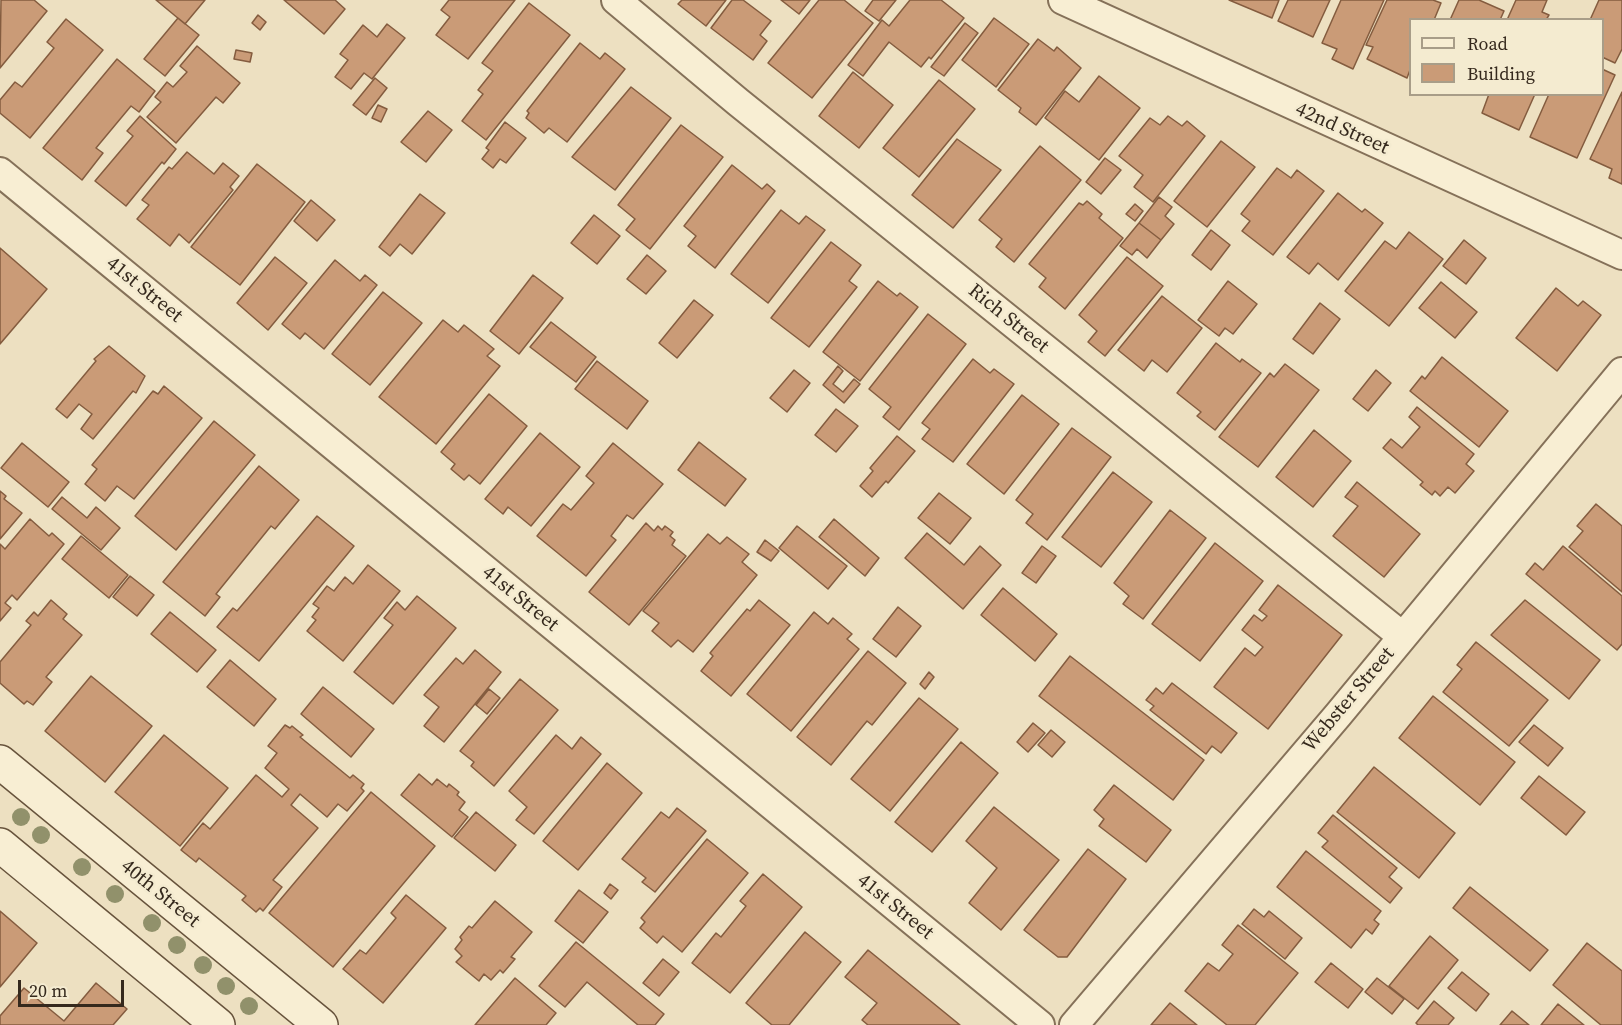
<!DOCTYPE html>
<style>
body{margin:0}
#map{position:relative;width:1622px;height:1025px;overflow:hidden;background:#ede0c1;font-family:"Source Serif 4",serif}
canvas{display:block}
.legend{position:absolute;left:1409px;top:18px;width:195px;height:78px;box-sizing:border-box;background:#f4ebd0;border:2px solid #a89d88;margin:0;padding:8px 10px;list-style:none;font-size:18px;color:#35291d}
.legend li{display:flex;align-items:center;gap:12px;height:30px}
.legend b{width:30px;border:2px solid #a89d88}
.scale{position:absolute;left:18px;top:980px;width:106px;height:27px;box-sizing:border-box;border:3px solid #35291d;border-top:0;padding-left:8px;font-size:18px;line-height:21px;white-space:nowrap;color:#35291d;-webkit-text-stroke:4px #f4ebd0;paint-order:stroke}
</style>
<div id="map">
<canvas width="1622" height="1025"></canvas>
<ul class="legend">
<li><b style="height:8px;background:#f8eed3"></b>Road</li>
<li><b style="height:16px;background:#ca9b77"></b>Building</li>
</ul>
<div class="scale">20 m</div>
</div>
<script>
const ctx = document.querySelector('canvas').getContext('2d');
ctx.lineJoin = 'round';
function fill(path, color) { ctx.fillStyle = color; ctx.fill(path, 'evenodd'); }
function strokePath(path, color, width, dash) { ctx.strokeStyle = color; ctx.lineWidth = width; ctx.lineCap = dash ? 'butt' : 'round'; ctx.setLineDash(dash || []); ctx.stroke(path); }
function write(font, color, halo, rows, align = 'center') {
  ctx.font = font + ' "Source Serif 4",serif'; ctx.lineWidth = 5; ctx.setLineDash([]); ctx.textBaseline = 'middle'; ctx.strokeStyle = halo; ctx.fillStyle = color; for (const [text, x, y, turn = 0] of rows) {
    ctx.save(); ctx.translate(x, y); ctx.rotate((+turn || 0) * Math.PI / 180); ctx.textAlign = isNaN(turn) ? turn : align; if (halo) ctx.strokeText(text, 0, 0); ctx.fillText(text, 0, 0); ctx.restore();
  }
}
const building = new Path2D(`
 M1 0H34L47 11 0 68Z
 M156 0H205L185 24Z
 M284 0H335L345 9 324 34Z
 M449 0H515L468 59 436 35 450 17 441 10Z
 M682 0H726L706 26 678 4Z
 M732 0H743L771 21 760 35 767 41 753 60 711 28Z
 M781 0H810L799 14Z
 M819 0H844L873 23 812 98 768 63Z
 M873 0H896L879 21 865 11Z
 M910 0H941L964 18 931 59 929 57 921 67 889 42 863 76 848 65 882 20 889 26Z
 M1229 0H1279L1272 18Z
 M1288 0H1330L1313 37 1278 21Z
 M1341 0H1384L1353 69 1332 59 1337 49 1322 43Z
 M1387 0H1433L1441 3 1434 20H1410V70L1407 78 1367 59 1373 47 1366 45Z
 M1459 0H1479L1504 11 1500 20H1450Z
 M1516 0H1547L1542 12 1549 15 1546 20H1507Z
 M1599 0H1622V49L1615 63 1602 57V20H1590Z
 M529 3 570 35 486 140 462 121 483 94 478 90 493 71 482 63Z
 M258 15 266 22 260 30 252 23Z
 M178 18 199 35 165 76 144 59Z
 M994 18 1029 44 996 87 962 60Z
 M66 19 103 50 30 138 0 113V100L15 82 22 87 54 48 47 42Z
 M965 23 978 33 944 76 931 67Z
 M387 24 405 38 372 79 364 73 351 89 335 77 348 60 340 54 363 25 377 37Z
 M1038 39 1054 51 1057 47 1081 68 1036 125 1019 112 1021 108 998 90Z
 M580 43 600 59 605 53 625 69 567 142 549 128 544 133 526 118 529 113 527 111Z
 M197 46 240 83 223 103 216 97 176 143 147 117 161 102 155 97 167 82 173 87 187 72 180 66Z
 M236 50 252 53 250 62 234 59Z
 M117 59 155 91 139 112 131 106 96 148 103 153 82 180 43 148Z
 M1602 69 1615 75 1577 158 1530 137 1549 94H1602Z
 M853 72 893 105 859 148 819 116Z
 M1099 76 1140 108 1099 160 1045 118 1065 91 1079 102Z
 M375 78 387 88 366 115 353 105Z
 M939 80 975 109 919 177 883 148Z
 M631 87 671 118 615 190 572 157Z
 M1622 92V184L1609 178 1612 169 1590 159Z
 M1489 94H1535L1519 130 1482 113Z
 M378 105 387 109 381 122 372 118Z
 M428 111 452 130 426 162 401 142Z
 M140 116 176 149 164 164 162 162 126 206 95 181 133 136 127 131Z
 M1168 116 1182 126 1187 121 1205 136 1153 202 1134 187 1143 175 1119 156 1150 118 1160 125Z
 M505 122 526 138 506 163 500 159 493 168 482 159 489 150 486 148Z
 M681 125 723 157 650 249 626 230 635 219 618 205Z
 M957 139 1001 170 953 228 912 195Z
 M1221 141 1255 167 1207 227 1174 201Z
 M1040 146 1081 180 1014 262 996 247 1002 239 979 220Z
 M187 152 214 174 223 163 239 176 230 187 233 190 189 243 179 234 170 246 137 219 149 205 142 200 169 167 172 169Z
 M1105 158 1121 170 1101 194 1086 182Z
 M257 164 305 202 240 285 191 247Z
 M732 165 762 189 767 184 775 191 715 268 688 246 696 236 684 226Z
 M1277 168 1291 178 1297 170 1324 191 1273 255 1242 231 1250 221 1241 214Z
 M1338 193 1362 212 1365 209 1383 223 1338 280 1318 263 1309 274 1287 257Z
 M420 194 445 213 412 254 400 244 390 256 379 247Z
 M1159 197 1172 207 1165 216 1174 224 1161 240 1139 223Z
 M311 200 335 220 317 241 294 221Z
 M1087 201 1102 214 1099 218 1123 238 1065 309 1039 287 1046 278 1029 264 1079 203 1083 205Z
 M1135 204 1143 211 1135 221 1126 214Z
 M781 210 799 224 806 216 825 230 768 303 731 274Z
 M594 215 620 236 597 264 571 243Z
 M1139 223 1161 240 1147 258 1137 249 1132 255 1120 246Z
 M1211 230 1230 245 1211 270 1192 255Z
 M1409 232 1443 259 1389 326 1345 291 1385 241 1396 249Z
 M1464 240 1486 258 1466 284 1443 266Z
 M831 242 861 265 849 281 857 287 809 347 771 318Z
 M0 248 47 289 0 344Z
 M647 255 666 271 646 294 627 279Z
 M275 257 307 283 268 330 237 303Z
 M1127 257 1163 286 1105 356 1088 342 1097 331 1079 315Z
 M335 260 360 281 365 275 377 285 324 349 305 333 300 339 282 324Z
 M533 275 563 298 519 354 490 331Z
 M878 281 897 296 900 293 918 307 860 381 823 352Z
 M1228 281 1257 304 1233 334 1225 328 1219 336 1198 320Z
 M1441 282 1477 312 1455 338 1419 308Z
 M1556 288 1578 306 1583 301 1601 315 1557 371 1516 338Z
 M383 292 422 323 370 385 332 354Z
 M1162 296 1202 328 1167 372 1152 360 1144 371 1118 350Z
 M694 300 713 315 677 358 659 343Z
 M1320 303 1340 319 1313 354 1293 339Z
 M928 314 966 344 899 430 883 417 891 407 869 389Z
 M443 320 458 332 464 325 494 349 487 356 500 366 436 444 379 397Z
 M551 322 596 357 576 382 530 347Z
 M1216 343 1240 362 1242 359 1261 373 1215 430 1197 416 1201 412 1177 393Z
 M109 346 145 376 136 393 133 391 93 439 81 429 92 414 79 404 67 418 56 409 96 361 94 359Z
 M1442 357 1508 411 1479 447 1410 391 1422 376 1425 379Z
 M973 359 990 373 994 369 1014 384 953 462 922 439 930 429 922 423Z
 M597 361 648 401 627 429 575 389Z
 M1285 364 1319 390 1258 467 1219 437 1270 373 1274 377Z
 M838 366 843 371 833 384 843 392 854 379 860 384 844 403 823 385Z
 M794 370 810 383 787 412 770 398Z
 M1376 370 1391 383 1368 411 1353 399Z
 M164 386 202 418 134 499 117 486 105 501 85 484 97 469 92 465 153 391 158 394Z
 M489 394 527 426 480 484 469 475 464 480 451 469 455 464 441 452Z
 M1022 395 1059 424 1004 494 967 464Z
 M1417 407 1474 454 1466 464 1474 471 1455 493 1448 487 1440 496 1435 491 1432 495 1420 485 1423 482 1383 448 1391 439 1402 448 1420 427 1409 417Z
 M836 409 858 426 836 452 815 435Z
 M214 421 255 455 176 550 135 516Z
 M1072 428 1111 457 1047 540 1026 523 1033 514 1016 500Z
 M1314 430 1351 461 1313 507 1276 477Z
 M540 433 580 467 531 526 508 507 503 514 485 499Z
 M897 436 915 451 888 483 886 481 872 497 860 486 873 471 870 468Z
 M699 442 746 479 725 506 678 470Z
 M22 443 69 482 48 507 1 468Z
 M613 443 663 484 633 519 627 515 611 536 616 540 586 576 537 536 563 504 571 510 594 483 586 476Z
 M259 466 299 500 275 529 271 526 216 594 220 597 205 616 163 582Z
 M1113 472 1152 502 1101 567 1062 537Z
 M1357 482 1420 534 1384 577 1333 536 1358 506 1345 497Z
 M0 491 6 496 4 499 22 513 0 539Z
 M939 493 971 518 950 544 918 518Z
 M62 497 87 518 96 507 120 528 101 550 52 509Z
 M1596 504 1622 526V592L1569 547 1583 531 1577 526Z
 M1170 510 1206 538 1143 619 1123 604 1129 596 1114 583Z
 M317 516 354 546 259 661 217 627 233 608 237 611Z
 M30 519 49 536 52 533 64 544 17 600 12 595 5 603 11 608 0 621V544L5 549Z
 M834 519 879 558 865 576 819 537Z
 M646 523 654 531 658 526 662 530 665 526 673 532 670 536 675 540 672 545 686 556 629 625 589 592Z
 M797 526 847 566 828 589 779 548Z
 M927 533 964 565 980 546 1001 565 963 609 905 558Z
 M708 534 720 544 727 537 749 554 742 562 757 575 693 652 678 640 671 647 652 631 659 623 643 611Z
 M81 536 128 575 109 598 62 559Z
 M765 540 779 551 771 561 757 552Z
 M1215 543 1263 581 1200 661 1152 624Z
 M1042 546 1056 556 1036 583 1022 573Z
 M1563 546 1622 596V644L1617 650 1526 574 1535 563 1543 570Z
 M368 565 400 591 343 661 307 631 316 620 312 617 319 608 313 604 327 586 334 591 345 577 353 584Z
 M130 576 154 595 137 616 113 597Z
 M1278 585 1342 635 1268 729 1214 687 1245 648 1255 656 1263 647 1242 630 1254 615 1262 621 1267 616 1259 610Z
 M1003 588 1057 634 1035 661 981 615Z
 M417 596 456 628 393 704 354 672 393 625 384 618 397 602 405 610Z
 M51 600 67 614 63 619 82 635 46 677 52 682 33 705 27 701 24 704 0 683V662L31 625 26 621 34 612 38 616Z
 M759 600 790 625 731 696 701 671 713 656 710 653 747 609 750 611Z
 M1525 600 1600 660 1569 699 1491 635Z
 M898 607 921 626 896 657 873 639Z
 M170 612 216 650 197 672 151 634Z
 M814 612 828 624 833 618 852 634 847 639 859 649 791 731 747 694Z
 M1476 642 1548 700 1509 746 1443 692 1462 669 1457 665Z
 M475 650 501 672 444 742 424 726 439 707 424 695 456 658 463 664Z
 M868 651 906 683 872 725 867 721 831 765 797 737Z
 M1070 656 1204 760 1173 800 1039 696Z
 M230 660 276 699 254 726 207 687Z
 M929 672 934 677 925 689 920 684Z
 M91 676 152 726 105 782 45 731Z
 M520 679 558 710 494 786 471 766 474 762 460 751Z
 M1172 683 1237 733 1221 753 1212 746 1206 754 1150 710 1154 706 1146 700 1156 688 1163 694Z
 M323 687 374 729 351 757 301 714Z
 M489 689 500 698 487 714 476 705Z
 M1433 696 1515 762 1480 805 1399 738Z
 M919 698 958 729 890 811 851 779Z
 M1033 723 1045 733 1028 752 1017 742Z
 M285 725 290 728 292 726 303 735 300 737 350 778 353 775 364 784 361 788 364 791 347 811 338 804 327 817 300 794 291 805 318 828 273 880 282 887 263 911 260 908 256 912 242 900 246 896 199 858 196 862 181 850 203 823 210 829 256 775 282 797 289 789 265 768 277 753 268 746Z
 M1534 725 1563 748 1548 766 1519 742Z
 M1051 730 1065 742 1052 757 1038 745Z
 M164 735 228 788 180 846 115 792Z
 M556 735 572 749 581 737 601 754 534 834 516 820 527 807 509 791Z
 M961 742 998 773 932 852 895 822Z
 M607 763 642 793 578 870 543 841Z
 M1374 767 1455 833 1419 878 1337 812Z
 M419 774 432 785 437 779 447 787 449 784 459 792 457 795 465 802 459 810 468 817 452 837 401 795Z
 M1539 776 1585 812 1566 835 1521 798Z
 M1114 785 1171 830 1146 862 1099 826 1104 819 1094 810Z
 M371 792 435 846 333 967 269 913Z
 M994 807 1059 860 1001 930 969 903 997 868 966 841Z
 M677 808 706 831 655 892 642 882 646 878 622 859 661 812 669 818Z
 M476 812 516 845 495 871 454 838Z
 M1333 815 1397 868 1389 877 1402 888 1390 903 1322 847 1328 841 1318 833Z
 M707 839 748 873 682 952 663 936 657 943 640 928 645 922 641 918Z
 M1088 849 1126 879 1067 957H1058L1024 930Z
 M1306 851 1381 911 1374 920 1379 924 1372 934 1366 929 1351 948 1277 887Z
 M763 874 802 907 730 993 692 963 716 933 721 937 746 906 740 901Z
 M610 884 618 890 611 899 604 893Z
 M1470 887 1548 950 1530 971 1453 908Z
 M579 890 608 912 583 943 555 921Z
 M406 895 446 928 383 1003 343 969 360 950 366 954 396 918 391 913Z
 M495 901 532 932 511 957 515 959 503 973 500 970 491 980 484 974 479 981 456 962 462 956 455 949 462 940 460 937 469 926 472 928Z
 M1254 909 1264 917 1269 911 1302 938 1285 959 1242 924Z
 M0 911 37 943 0 987Z
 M1238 925 1298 973 1255 1025H1227L1185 991 1208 963 1219 971 1233 954 1222 945Z
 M805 932 841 962 789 1025H772L746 1003Z
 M1430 936 1458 960 1418 1009 1389 986Z
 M576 942 664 1014 655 1025H638L587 982 565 1007 539 986Z
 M1587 943 1622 971V1025H1601L1553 985Z
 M868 950 960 1025H868L862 1020 877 1003 845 977Z
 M663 959 679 972 659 996 643 983Z
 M1331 963 1363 989 1348 1008 1315 982Z
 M1462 972 1489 994 1476 1011 1448 988Z
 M515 978 556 1013 546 1025H475Z
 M1377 978 1404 999 1392 1014 1365 992Z
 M96 983 127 1009 113 1025H0V1016L24 988 64 1021Z
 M1434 1001 1454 1018 1448 1025H1418L1416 1023Z
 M1170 1003 1197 1025H1151Z
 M1558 1004 1584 1025H1541Z
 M1512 1011 1529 1025H1500Z`);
fill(building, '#ca9b77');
strokePath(building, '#845c3f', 1.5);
const street = new Path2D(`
 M616 0 738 102 1402 636
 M1063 0 1622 255
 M0 172 1040 1025
 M1074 1025 1338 715 1622 372`);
const secondary = new Path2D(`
 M0 762 321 1025
 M0 845 218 1025`);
strokePath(street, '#857159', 32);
strokePath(secondary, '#67533c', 36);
strokePath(street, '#f8eed3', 28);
strokePath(secondary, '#f8eed3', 33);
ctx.fillStyle = '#91916b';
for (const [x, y] of [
 [21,817],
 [41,835],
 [82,867],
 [115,894],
 [152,923],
 [177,945],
 [203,965],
 [226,986],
 [249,1006]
]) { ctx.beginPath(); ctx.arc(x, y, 9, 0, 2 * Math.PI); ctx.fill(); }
write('20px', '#35291d', '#f4ebd0', [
 ["42nd Street",1342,129,24],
 ["41st Street",144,290,39],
 ["Rich Street",1008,319,39],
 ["41st Street",520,599,39],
 ["Webster Street",1349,700,-50],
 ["40th Street",160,894,39],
 ["41st Street",895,907,39]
]);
</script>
